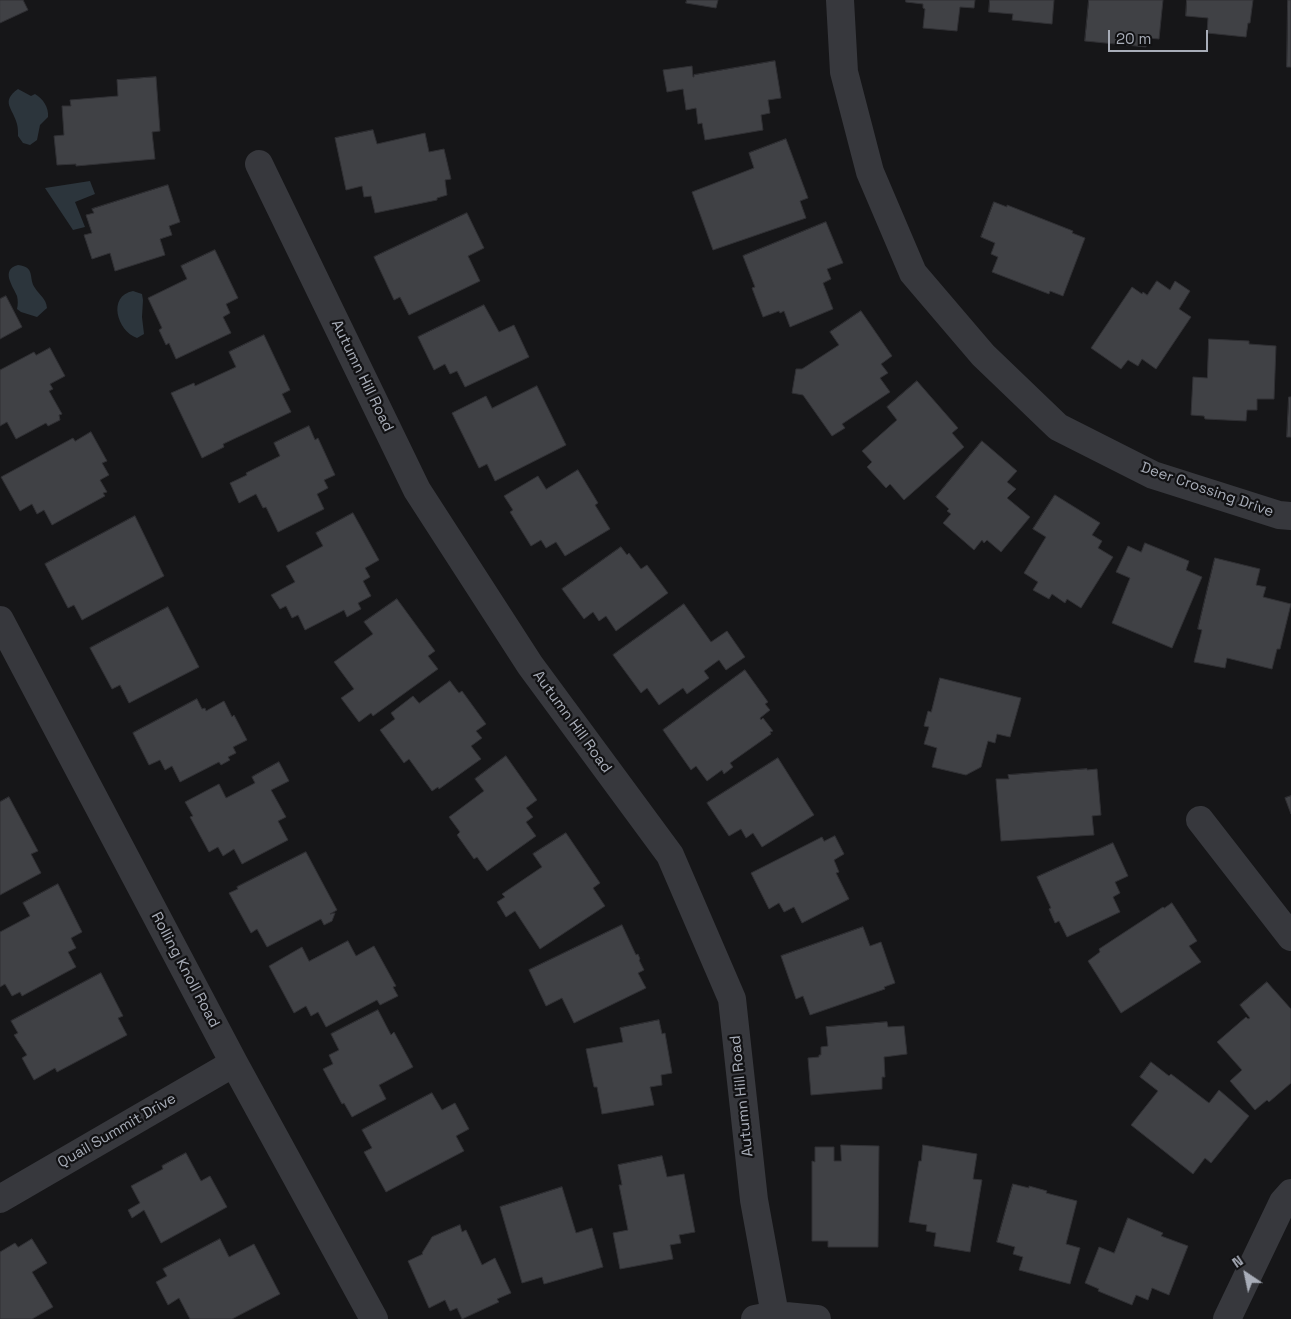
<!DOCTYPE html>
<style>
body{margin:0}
#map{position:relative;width:1291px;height:1319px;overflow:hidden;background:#161618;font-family:"Space Grotesk",sans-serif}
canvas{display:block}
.north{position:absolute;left:1221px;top:1249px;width:50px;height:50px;-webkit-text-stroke:4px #111113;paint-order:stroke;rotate:326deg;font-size:14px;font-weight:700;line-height:20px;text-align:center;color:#a8adb8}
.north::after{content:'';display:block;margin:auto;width:18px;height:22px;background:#a8adb8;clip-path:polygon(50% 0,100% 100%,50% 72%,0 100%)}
.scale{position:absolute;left:1108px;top:30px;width:100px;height:22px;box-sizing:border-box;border:2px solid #a8adb8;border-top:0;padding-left:6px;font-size:15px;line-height:18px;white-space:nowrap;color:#a8adb8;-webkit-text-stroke:4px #111113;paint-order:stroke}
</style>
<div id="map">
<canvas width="1291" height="1319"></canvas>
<div class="north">N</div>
<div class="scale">20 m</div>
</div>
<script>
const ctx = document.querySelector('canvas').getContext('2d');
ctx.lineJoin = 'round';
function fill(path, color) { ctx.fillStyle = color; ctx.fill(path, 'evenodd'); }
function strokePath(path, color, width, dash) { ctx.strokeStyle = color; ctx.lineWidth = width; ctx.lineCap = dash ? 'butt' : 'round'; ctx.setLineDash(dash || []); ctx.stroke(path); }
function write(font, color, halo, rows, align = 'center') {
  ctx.font = font + ' "Space Grotesk",sans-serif'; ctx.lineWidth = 4.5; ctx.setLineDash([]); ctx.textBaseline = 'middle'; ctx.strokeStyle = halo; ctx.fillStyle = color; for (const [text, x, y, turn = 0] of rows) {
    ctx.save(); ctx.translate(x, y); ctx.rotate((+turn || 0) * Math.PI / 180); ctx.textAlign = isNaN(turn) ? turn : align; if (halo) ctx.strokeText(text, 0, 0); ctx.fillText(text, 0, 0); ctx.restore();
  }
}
fill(new Path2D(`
 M18 89 31 96 35 94C43 99 49 107 48 117L40 125 37 140 30 145 23 143 18 136C18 132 18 128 17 124 13 108 0 102 18 89Z
 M90 181 95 194 75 202 85 227 73 230 45 188Z
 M18 265C36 267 28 278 35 288 40 296 46 298 47 308L37 317 21 312 17 309C18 305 18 300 17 296 13 286 0 270 18 265Z
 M133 291 142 294 143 300 142 317 144 334 137 338C117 331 107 296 133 291Z`), '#2c353c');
const building = new Path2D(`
 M0 0H23L28 10 0 23Z
 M687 0H718L716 8 686 3Z
 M906 0H975L974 8 960 7 957 31 923 28 925 9 923 8V4L906 2Z
 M990 0H1054L1052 24 1012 20 1013 14 989 12Z
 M1089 0H1163L1159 39 1147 38 1146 47 1085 41Z
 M1187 0H1253L1250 23H1248L1246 37 1207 33 1208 18 1186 16Z
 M1288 0H1291V67H1287Z
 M775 61 781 98 768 100 770 113 761 115 763 130 705 140 702 123 698 124 696 108 686 110 683 89 667 92 663 70 692 66 693 77H694V75Z
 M156 77 160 131 152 132 155 159 76 166V164L57 165 54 136 64 135 62 106H71L70 100 118 96 117 80Z
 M373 130 377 144 425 133 429 152 444 149 451 179 445 180 447 195 437 198V200L375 213 371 196 364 197 362 186 346 190 335 138Z
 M786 139 808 198 800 201 806 218 713 250 692 192 754 168 749 153Z
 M168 185 180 222 169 226 172 235 160 239 165 255 115 271 110 253 92 259 84 235 92 233 86 215 94 213 92 209Z
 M994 202 1007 207V205L1073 231 1072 233 1085 238 1063 296 1050 291 1049 294 992 272 998 257 991 254 995 243 981 237Z
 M467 213 484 248 468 256 480 281 409 315 400 297 394 300 374 257Z
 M826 222 843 263 827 269 831 279 823 283 833 309 790 327 784 311 780 313 779 311 763 317 752 288 755 287 743 256Z
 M215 250 238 298 226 304 230 313 223 317 231 333 176 359 169 343 166 345 159 330 162 328 148 298 187 279 181 266Z
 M1157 281 1170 290 1175 281 1190 291 1179 309 1191 317 1156 369 1142 359 1138 366 1128 360 1121 369 1091 348 1132 287 1142 294 1143 292 1147 295Z
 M6 296 22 327 0 339V299Z
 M484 305 499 332 514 325 529 357 465 387 457 371 450 374 445 364 434 370 418 337Z
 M861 311 892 356 881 364 888 373 880 378 890 392 842 424 845 428 832 436 803 395 792 393 796 369H802L839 345 830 332Z
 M264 335 290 390 282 394 291 412 223 444 224 447 202 458 171 393 194 383 195 386 236 367 229 352Z
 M1209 339 1249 341V344L1276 346 1274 399H1257V410H1247L1246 421 1205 419 1204 416 1191 415 1193 377 1207 378Z
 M50 348 65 376 50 384 53 389 49 391 62 414 59 415 60 420 48 426 46 423 16 439 7 422 0 426V370L34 352 36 355Z
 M917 381 958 428 952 433 964 447 904 500 890 484 886 488 867 467 872 462 862 451 897 420 887 407Z
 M537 386 566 445 495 481 487 464 479 468 452 413 486 396 492 408Z
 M1289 397H1291V437H1287Z
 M309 426 315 440 318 438 335 475 324 480 328 488 317 494 324 509 278 532 266 507 263 508 256 494 239 503 230 483 247 475 246 473 280 456 274 443Z
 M91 432 107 461 102 463 109 475 100 480 107 492 103 493 105 496 52 525 44 510 37 514 32 504 20 511 1 477 73 438 75 441Z
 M982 441 1017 471 1007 482 1016 489 1007 498 1030 517 1001 552 987 540 984 543 982 540 974 550 943 523 951 514 947 511 949 509 936 497Z
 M578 470 598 503 595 505 610 529 565 556 556 542 546 548 541 540 531 546 510 512 513 510 504 496 538 476 546 489Z
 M1055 495 1100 523 1092 535 1102 541 1098 548 1113 557 1081 608 1067 599 1065 603 1052 594 1049 599 1033 590 1038 582 1024 573 1046 537 1033 529Z
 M353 513 379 560 365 568 370 577 363 581 371 596 358 603 361 609 347 617 344 610 305 630 298 615 292 618 286 606 280 609 271 595 295 582 286 566 323 546 316 533Z
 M135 516 164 576 82 620 74 605 68 608 45 564Z
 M1145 543 1189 561 1186 570 1202 577 1172 648 1112 623 1130 578 1116 572 1128 546 1141 552Z
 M621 547 627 555 629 553 641 569 647 565 668 593 616 631 606 616 599 621 593 612 584 619 562 589Z
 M1215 558 1260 569 1256 585 1266 587 1263 597 1291 604 1280 649H1277L1272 669 1227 658 1225 668 1194 662 1202 630 1198 629Z
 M397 599 435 651 428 656 438 669 373 716 371 713 359 722 341 698 354 689 334 662 373 634 364 622Z
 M684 604 711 642 727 631 745 657 726 670 719 660 704 671 709 678 687 694 683 688 659 705 647 688 641 693 613 655Z
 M168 607 199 667 129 703 120 685 112 689 90 648Z
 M745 670 768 702 765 704 770 710 760 718 761 720 763 718 773 731 770 732 771 734 730 763 733 767 724 774 722 770 707 781 696 766 691 770 663 730Z
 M940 678 1021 698 1010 737 997 734 995 743 988 741 981 767 966 775 932 767 937 748 924 744 929 727 924 726 928 711 931 712Z
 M450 681 459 693 462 691 486 724 476 731 482 738 471 746 481 759 439 789 438 787 432 791 409 759 404 763 380 730 395 719 391 713 413 696 419 703Z
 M197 699 202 709 205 708 206 711 224 701 232 717 234 715 247 740 233 747 236 753 228 757 230 760 221 765 219 762 180 782 172 766 165 770 160 760 149 765 133 733Z
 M506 756 537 800 526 808 533 817 526 822 536 836 487 871 477 857 474 859 457 835 460 832 449 817 484 791 475 779Z
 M778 758 814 815 762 847 753 833 746 838 741 829 729 836 707 803Z
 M279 762 289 781 271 790 286 817 278 821 288 840 242 864 234 849 223 856 218 847 209 852 190 817 193 816 185 802 219 784 226 798 255 783 252 777Z
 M1087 769V770L1097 769 1101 815 1092 816 1094 835 1001 841 996 779H1009L1008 775Z
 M1291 796V814L1285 798Z
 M9 797 38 851 31 854 41 873 0 895V802Z
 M566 833 600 883 593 888 605 906 540 949 515 911 506 917 497 902 505 897 502 894 542 867 533 854Z
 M835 836 844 854 834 860 839 872 836 873 849 899 802 923 794 907 784 912 779 903 769 909 751 873 822 837 824 841Z
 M1113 843 1128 876 1115 882 1120 893 1113 897 1120 912 1067 937 1059 921 1055 923 1049 909 1051 908 1037 877Z
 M306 852 337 910 330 914 335 913 332 921 324 925 321 919 267 947 257 929 251 933 229 893 238 889 237 887Z
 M58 884 82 932 71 938 76 948 68 952 76 967 22 996 20 992 12 996 5 984 0 987V932L30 916 23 903Z
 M1172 903 1197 941 1189 946 1201 962 1121 1013 1088 961 1100 952 1099 949 1163 907 1164 908Z
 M622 925 636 955 638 954 640 959 639 960 644 970 638 973 646 988 574 1023 562 998 546 1006 529 970Z
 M863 927 870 946 881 942 895 983 884 987 885 989 810 1015 803 996 796 999 781 956Z
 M348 941 356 956 374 946 396 986 393 987 398 996 380 1005 377 1000 326 1027 318 1012 311 1016 306 1006 294 1013 269 966 302 947 309 961Z
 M101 973 123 1016 118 1018 127 1035 57 1072 55 1068 34 1080 22 1058 27 1055 14 1035 18 1033 11 1021Z
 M1267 982 1291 1009V1083L1269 1102 1267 1100 1255 1110 1230 1081 1242 1070 1217 1042 1246 1017 1248 1019 1250 1018 1240 1005Z
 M378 1010 391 1035 394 1032 413 1067 379 1085 386 1099 352 1117 344 1103 342 1104 323 1069 333 1064 329 1055 339 1050 331 1034Z
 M659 1020 662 1034 665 1033 672 1073 661 1075 662 1085 650 1087 654 1105 602 1114 597 1087H594L586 1049 623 1042 620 1028Z
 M887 1022 888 1027 904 1026 907 1054 884 1057 885 1077H882V1089L811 1095 808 1058 819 1057V1055H821V1047L828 1046 826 1027Z
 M1151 1062 1169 1076 1171 1074 1209 1103 1219 1090 1249 1116 1211 1163 1205 1158 1193 1174 1131 1125 1158 1091 1140 1077Z
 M432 1093 442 1110 455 1103 469 1129 456 1136 464 1151 386 1192 364 1152 372 1148 362 1130Z
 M841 1145 879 1146 878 1247H828V1241H812V1161L815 1162V1147H834V1161H841Z
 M923 1145 977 1154 973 1179 982 1180 970 1252 934 1246 936 1233 926 1231 927 1225 909 1222 919 1161H921Z
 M186 1153 201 1181 210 1176 227 1207 161 1243 144 1210 132 1218 128 1210 140 1203 131 1186 163 1169 162 1166Z
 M662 1156 667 1177 684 1174 695 1232 679 1235 681 1243 670 1245 673 1259 620 1269 613 1233 628 1230 619 1185H622L618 1165Z
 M1013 1184 1029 1188V1186L1047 1191 1046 1193 1077 1201 1066 1244 1080 1248 1070 1284 1019 1270 1023 1257 1013 1254 1015 1247 997 1242Z
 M562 1187 576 1233 592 1228 603 1267 544 1284 542 1277 522 1283 500 1207Z
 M1128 1218 1163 1233 1161 1236 1188 1246 1169 1295 1152 1288 1148 1300 1136 1295 1132 1305 1098 1291 1099 1289 1085 1283 1099 1247 1114 1253Z
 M460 1225 462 1232 466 1230 482 1265 495 1258 511 1293 497 1299 499 1302 462 1319 457 1308 450 1311 445 1300 429 1308 408 1261 423 1254 422 1253 432 1237Z
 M32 1239 47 1263 32 1272 53 1307 32 1319H0V1252L15 1243 18 1247Z
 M220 1239 229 1257 254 1244 280 1294 232 1319H190L179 1298 168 1305 156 1282 167 1276 163 1269Z`);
fill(building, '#404145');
strokePath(building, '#303034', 1);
strokePath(new Path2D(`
 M840 0 844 72 870 172 913 273 983 355 1058 427 1153 475 1279 515 1291 516
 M259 164 417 490 530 665 670 855 732 999 754 1200 775 1315
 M0 620 234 1063 374 1319
 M1200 820 1291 937
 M0 1199 234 1063
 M755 1319 775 1315 817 1319
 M1227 1319 1283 1202 1291 1193`), '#37383d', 28);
write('15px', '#a8adb8', '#111113', [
 ["Autumn Hill Road",362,376,64],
 ["Deer Crossing Drive",1207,490,19],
 ["Autumn Hill Road",572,722,54],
 ["Rolling Knoll Road",185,970,62],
 ["Autumn Hill Road",742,1096,-96],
 ["Quail Summit Drive",117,1131,-30]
]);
</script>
